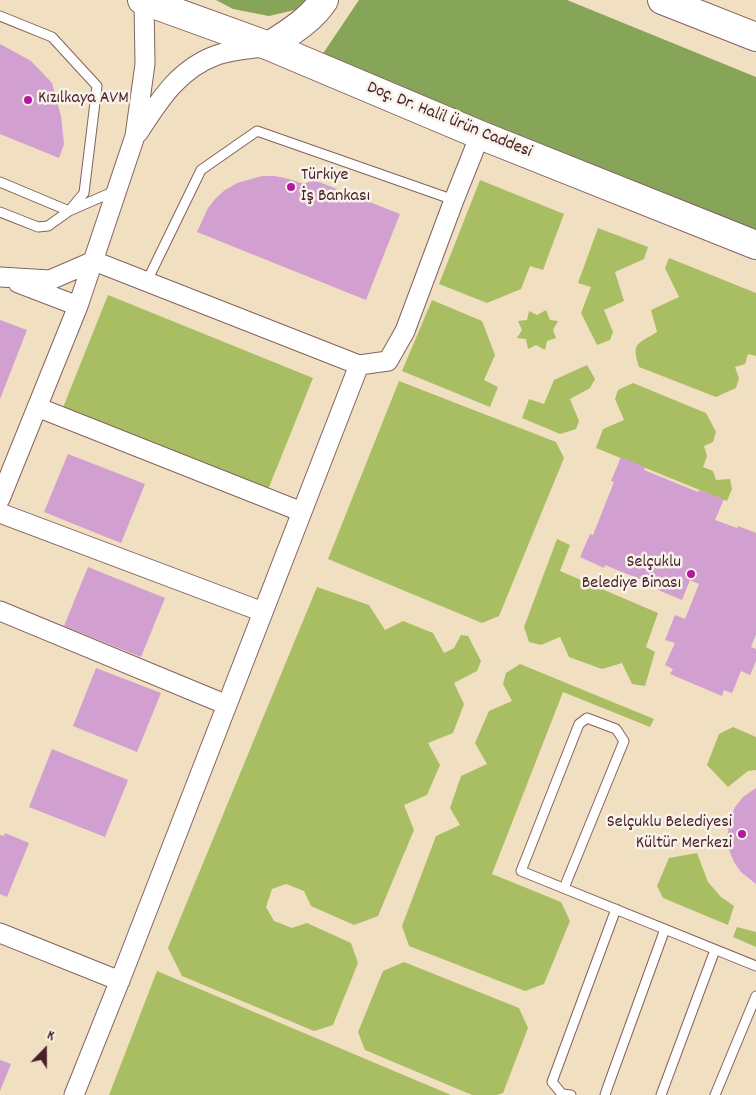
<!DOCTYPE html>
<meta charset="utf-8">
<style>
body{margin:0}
#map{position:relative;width:756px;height:1095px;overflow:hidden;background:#f1dfc1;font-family:Dekko,sans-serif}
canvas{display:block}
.north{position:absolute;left:20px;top:1025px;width:50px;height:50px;-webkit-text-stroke:4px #f7f3e8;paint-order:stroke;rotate:22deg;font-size:14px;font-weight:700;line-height:20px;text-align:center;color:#4a1f2b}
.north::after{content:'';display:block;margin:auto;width:18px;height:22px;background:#4a1f2b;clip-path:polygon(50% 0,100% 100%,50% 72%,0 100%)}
</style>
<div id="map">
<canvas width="756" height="1095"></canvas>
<div class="north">K</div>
</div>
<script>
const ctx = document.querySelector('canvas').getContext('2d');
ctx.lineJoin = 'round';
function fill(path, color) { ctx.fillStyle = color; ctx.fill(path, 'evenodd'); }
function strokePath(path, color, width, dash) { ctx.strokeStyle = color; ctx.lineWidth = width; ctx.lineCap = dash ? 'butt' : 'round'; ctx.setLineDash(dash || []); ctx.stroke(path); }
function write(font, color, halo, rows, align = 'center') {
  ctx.font = font + ' Dekko,sans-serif'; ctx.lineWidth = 5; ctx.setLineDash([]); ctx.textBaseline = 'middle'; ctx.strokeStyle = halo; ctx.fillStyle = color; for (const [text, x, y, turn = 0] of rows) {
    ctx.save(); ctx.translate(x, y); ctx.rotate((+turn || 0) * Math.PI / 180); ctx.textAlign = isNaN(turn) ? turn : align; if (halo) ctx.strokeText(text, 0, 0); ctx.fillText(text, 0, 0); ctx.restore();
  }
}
fill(new Path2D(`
 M480 180 564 214 543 270 530 266 521 289 487 303 439 284Z
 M598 228 648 247 644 259 615 272 624 301 604 310 613 332 610 340 597 345 581 313 591 287 578 283Z
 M669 258 756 293V356L748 354 745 364 735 367 739 378 736 388 716 397 639 367C631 342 638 344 657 332L651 310 679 297 665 268Z
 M108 295 313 378 267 492 62 410Z
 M432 300 482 321 495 355 484 380 498 387 490 407 402 371Z
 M546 310 550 320 558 321 553 330 556 338 547 341 545 350 536 345 528 349 526 339 517 338 522 330 518 321 527 320 529 311 537 315Z
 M587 365 595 379 590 388 570 399 579 421 576 429 560 434 522 418 529 399 544 404 554 380Z
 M399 381 556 442 564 458 499 616 482 623 328 559Z
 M633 383 706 413 716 432 713 442 704 446 707 456 703 467 713 471 716 480 730 479 732 489 727 501 596 448 603 429 624 420 615 399 618 390Z
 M557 539 570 545 560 571 658 613 646 647 655 652 645 686 632 684 622 663 602 669 569 657 560 637 541 645 529 642 524 627Z
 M317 587 369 605 385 630 403 621 433 633 444 653 454 648 461 635 468 636 481 661 477 671 454 683 464 704 453 733 428 743 440 765 427 795 404 805 414 830 378 916 354 925 311 906 304 891 286 884 272 889 266 907 274 921 292 928 307 923 351 943 358 963 333 1025 314 1031 182 976 168 948Z
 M520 664 654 719 650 727 563 692 492 874 561 902 570 921 544 984 525 991 409 946 402 926 436 836 460 825 450 808 461 776 487 764 475 743 489 711 512 701 503 684 506 673Z
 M733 727 756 737V770L748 771 728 787 707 765 719 734Z
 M697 853 708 882 721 897 734 906 728 925 663 898 657 886 669 858Z
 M737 927 756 932V947L733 937Z
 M404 962 519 1008 528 1028 503 1093 497 1095H472L365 1050 358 1032 383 971Z
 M157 971 451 1095H109Z`), '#a9be62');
fill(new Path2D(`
 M216 0H312L299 9 269 16 233 9Z
 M359 0H567L756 77V231L322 55Z`), '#86a558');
fill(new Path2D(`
 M0 44 31 61 52 83 61 116 64 144 59 158 0 134Z
 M262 176H275L289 179 304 184 314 180 400 214 366 300 197 232 208 208 216 198 225 190 237 183Z
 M0 320 27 330 0 399Z
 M68 454 145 484 121 543 44 512Z
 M621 457 645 467 644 470 698 492 699 490 724 499 715 520 737 528 738 526 756 533V634L751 647 756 649V661L750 675 741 671 732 693 724 690 722 696 670 674 673 669 665 665 675 643 665 640 675 615 685 619 699 584 690 580 682 600 658 590 659 587 605 565 604 568 580 557 590 534 593 535 614 482 611 481Z
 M88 567 165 598 141 657 64 626Z
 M96 668 161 693 137 752 73 726Z
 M52 749 128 780 105 837 29 807Z
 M756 788V884L741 872 734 862 729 850 727 838 730 819 735 807 743 797Z
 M5 833 29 843 7 897 0 894V835L4 836Z
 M0 1060 11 1064 0 1091Z`), '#d19fd0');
const lane = new Path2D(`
 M0 16 52 37 97 86 84 193 69 211
 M0 182 69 211
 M0 212 38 227 48 226 69 211 115 191
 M147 281 201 170 257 131 454 200
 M564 888 624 741 616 729 587 718 579 724 521 871 756 966
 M571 1095 562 1094 552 1082 616 909
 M605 1095 608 1086 665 929
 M661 1095 715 950
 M715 1095 756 996`);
const street = new Path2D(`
 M138 133C159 101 178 69 217 55 232 50 247 49 263 47
 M0 277 50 280 94 261 359 365 126 965 74 1095
 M18 283 78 306
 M359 365 388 361 405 331 454 200 480 135
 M37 407 302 512
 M0 499 78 306 135 136 145 64 144 1
 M0 513 263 612
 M0 611 227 705
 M0 933 120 981`);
const primary = new Path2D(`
 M142 0 269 46 480 135 756 245
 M662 0 756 37
 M269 46C289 33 311 20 324 0`);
strokePath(lane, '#846260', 11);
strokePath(street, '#846260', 21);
strokePath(primary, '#846260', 30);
strokePath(lane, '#fff', 9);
strokePath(street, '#fff', 19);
strokePath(primary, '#fff', 28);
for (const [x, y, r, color] of [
 [28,100,5,"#b5179e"],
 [291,187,5,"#b5179e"],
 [691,574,5,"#b5179e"],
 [742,834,5,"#b5179e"]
]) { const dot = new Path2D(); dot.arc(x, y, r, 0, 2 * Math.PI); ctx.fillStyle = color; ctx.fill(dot); strokePath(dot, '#f7f3e8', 2); }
write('18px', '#4a1f2b', '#f7f3e8', [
 ["Kızılkaya AVM",38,100],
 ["Türkiye",301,177],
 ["İş Bankası",301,198],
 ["Selçuklu",681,564,"right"],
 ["Belediye Binası",681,585,"right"],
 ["Selçuklu Belediyesi",732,824,"right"],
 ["Kültür Merkezi",732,845,"right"]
], 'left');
write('18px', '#4a1f2b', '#f7f3e8', [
 ["Doç. Dr. Halil Ürün Caddesi",449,121,22]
]);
</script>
